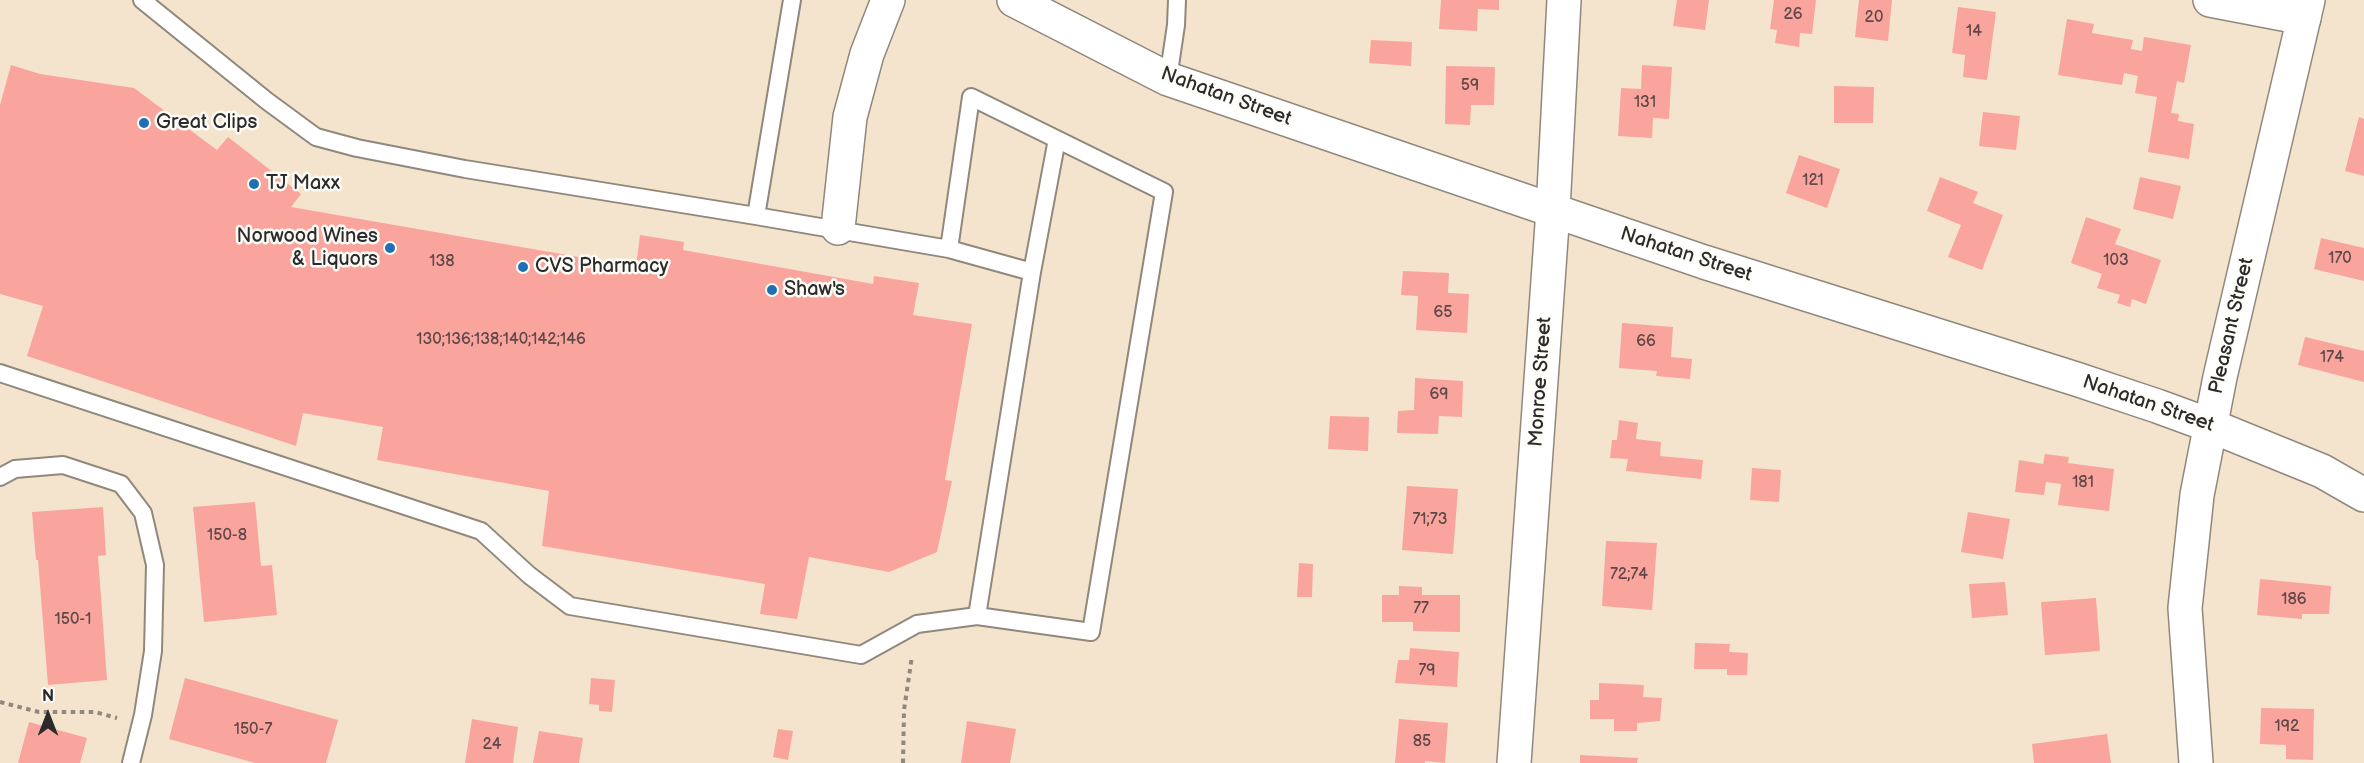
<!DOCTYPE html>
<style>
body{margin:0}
#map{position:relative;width:2364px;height:763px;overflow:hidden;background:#f5e4cd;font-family:"Balsamiq Sans",sans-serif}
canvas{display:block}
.north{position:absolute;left:18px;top:685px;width:60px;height:60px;-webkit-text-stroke:4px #fdfcf7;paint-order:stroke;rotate:0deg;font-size:16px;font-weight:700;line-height:24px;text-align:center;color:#2b2b2b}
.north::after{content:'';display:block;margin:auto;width:21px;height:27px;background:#2b2b2b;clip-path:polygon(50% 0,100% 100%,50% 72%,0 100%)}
</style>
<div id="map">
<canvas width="2364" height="763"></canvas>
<div class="north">N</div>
</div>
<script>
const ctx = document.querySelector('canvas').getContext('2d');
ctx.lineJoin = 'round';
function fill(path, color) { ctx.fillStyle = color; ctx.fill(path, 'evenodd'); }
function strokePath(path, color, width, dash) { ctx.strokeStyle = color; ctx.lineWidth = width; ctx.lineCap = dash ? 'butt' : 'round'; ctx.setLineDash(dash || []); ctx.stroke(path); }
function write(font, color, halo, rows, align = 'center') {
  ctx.font = font + ' "Balsamiq Sans",sans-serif'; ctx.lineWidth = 5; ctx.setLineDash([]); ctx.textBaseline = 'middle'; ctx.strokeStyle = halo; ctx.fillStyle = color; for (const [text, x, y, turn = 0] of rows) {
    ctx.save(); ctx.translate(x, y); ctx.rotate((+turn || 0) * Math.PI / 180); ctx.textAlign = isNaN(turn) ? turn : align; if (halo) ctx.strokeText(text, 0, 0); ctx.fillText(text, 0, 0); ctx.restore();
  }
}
fill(new Path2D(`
 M1441 0H1499V10L1478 9 1477 31 1439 29Z
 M1677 0H1709L1705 30 1673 26Z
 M1774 0H1816L1812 34 1800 33 1799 47 1775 43 1777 30 1770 29Z
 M1859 0H1892L1888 41 1855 37Z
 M1958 7 1996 12 1987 80 1963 77 1965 55 1952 53Z
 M2067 19 2094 24 2092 33 2133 40 2131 49 2142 51 2144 37 2191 45 2184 83 2177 81 2171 113 2179 114 2178 121 2194 124 2189 159 2148 152 2157 97 2135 93 2138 76 2124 73 2122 85 2058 75Z
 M1371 40 1412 42 1411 66 1369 63Z
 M11 65 40 74 134 88 217 150 228 137 301 194 291 207 636 267 640 235 684 242 683 250 873 284 874 276 919 283 913 315 972 324 945 480 952 481 937 552 889 572 809 557 797 619 760 614 765 584 542 546 549 491 377 460 383 427 303 413 296 446 27 356 43 306 0 294V105Z
 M1642 65 1672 67 1669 119 1653 118 1652 138 1618 136 1621 88 1641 89Z
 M1446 66 1495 67 1494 105H1471L1470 125 1445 124Z
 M1834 86 1874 87 1873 123H1834Z
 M1983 112 2020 116 2016 150 1979 146Z
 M2359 117 2364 119V176L2345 171Z
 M1799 155 1840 169 1827 208 1786 193Z
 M1940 177 1978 192 1973 203 2003 215 1982 270 1948 257 1961 225 1927 211Z
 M2140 177 2181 186 2173 219 2133 209Z
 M2086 217 2121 229 2115 244 2161 260 2146 304 2132 299 2130 307 2117 303 2120 295 2097 288 2102 274 2071 263Z
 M2321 238 2364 248V281L2314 269Z
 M1403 271 1449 273 1448 293 1469 294 1467 333 1416 330 1418 296 1401 295Z
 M1622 323 1673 327 1671 357 1692 359 1690 379 1656 376 1657 371 1619 368Z
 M2305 337 2364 351V382L2298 365Z
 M1415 378 1463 381 1462 417 1439 416 1438 434 1397 433 1398 411 1414 410Z
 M1330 416 1369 417 1368 451 1328 449Z
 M1619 420 1638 423 1636 439 1661 442 1660 456 1703 460 1701 479 1626 471 1628 459 1610 458 1612 440H1617Z
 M2045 454 2069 457 2068 463 2114 469 2109 511 2058 505 2061 484 2046 482 2044 495 2015 492 2019 460 2043 464Z
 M1752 468 1781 470 1779 502 1750 500Z
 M1407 486 1458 489 1453 554 1402 550Z
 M255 502 261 566 272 565 277 615 204 622 193 507Z
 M103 507 106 555 98 556 107 680 48 685 38 560H36L32 512Z
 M1968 512 2010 519 2003 559 1961 552Z
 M1606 541 1657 543 1652 610 1602 606Z
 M1299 563 1313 564 1312 597H1297Z
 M2260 579 2331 586 2329 614H2302V619L2257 615Z
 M2005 582 2008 615 1972 618 1969 584Z
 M1399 586 1422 587V595H1460V632L1413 631V622H1382V595H1399Z
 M2096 598 2100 651 2045 655 2041 602Z
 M1695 643 1730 644 1729 652 1748 653 1747 675H1727V669H1694Z
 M1410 648 1459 652 1457 687 1395 683 1398 660H1409Z
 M185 678 338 720 326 763H255L169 739Z
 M591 678 615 680 612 712 599 711V705L589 704Z
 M1599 683 1644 685 1643 697 1662 698 1660 721 1637 723V731H1614V719H1590V700H1599Z
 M2261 708 2314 709 2313 760 2286 759V745L2260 744Z
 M472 719 518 727 513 763H465Z
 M1399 719 1448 723 1445 763 1425 761V763H1395Z
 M967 721 1016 729 1010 763H961Z
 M29 722 87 738 80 763H18Z
 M778 729 793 731 788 760 773 757Z
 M539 731 583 738 579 763H533Z
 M2107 734 2111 763H2034L2032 744Z
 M1580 755 1638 758 1637 763H1580Z`), '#faa49e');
const service = new Path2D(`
 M142 0 267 101 316 137 357 148 465 169 756 216
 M792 0 756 216 949 249 1032 272 977 616 1091 632 1164 192 971 97 949 249
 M1168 79 1176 25 1177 0
 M1032 272 1057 139
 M0 373 481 531 529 575 570 606 861 655 917 624 977 616
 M0 477 15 469 63 465 121 484 143 513 155 565 153 651 143 715 131 763`);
const minor = new Path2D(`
 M2210 0 2304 18
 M838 228 850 117 867 54 888 0
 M1514 763 1553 210 1564 0`);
const tertiary = new Path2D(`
 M2196 763 2185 608 2197 495 2220 377 2308 0`);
const secondary = new Path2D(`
 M1014 0 1168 79 1704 262 2076 379 2157 406 2209 425 2322 471 2364 495`);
strokePath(service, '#90887c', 20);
strokePath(minor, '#90887c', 36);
strokePath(tertiary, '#90887c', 36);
strokePath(secondary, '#90887c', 36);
strokePath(new Path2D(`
 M0 702 39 712H95L117 718
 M903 763 904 710 912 656`), '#90887c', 4, [4.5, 4.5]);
strokePath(service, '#fff', 16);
strokePath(minor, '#fff', 33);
strokePath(tertiary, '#fff', 33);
strokePath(secondary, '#fff', 33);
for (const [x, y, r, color] of [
 [144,123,6,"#1f6fb2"],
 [254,184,6,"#1f6fb2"],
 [390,248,6,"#1f6fb2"],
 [523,267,6,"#1f6fb2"],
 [772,290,6,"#1f6fb2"]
]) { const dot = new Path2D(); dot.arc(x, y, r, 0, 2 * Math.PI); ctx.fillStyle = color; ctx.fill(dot); strokePath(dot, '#fdfcf7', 2); }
write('16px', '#5f4948', null, [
 ["26",1793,15],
 ["20",1874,18],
 ["14",1974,32],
 ["59",1470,86],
 ["131",1645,103],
 ["121",1813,181],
 ["170",2340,259],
 ["103",2116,261],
 ["138",442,262],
 ["65",1443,313],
 ["130;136;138;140;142;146",501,340],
 ["66",1646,342],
 ["174",2332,358],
 ["69",1439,395],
 ["181",2083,483],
 ["71;73",1430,520],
 ["150-8",227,536],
 ["72;74",1629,575],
 ["186",2294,600],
 ["77",1421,609],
 ["150-1",73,620],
 ["79",1427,671],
 ["192",2287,727],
 ["150-7",253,730],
 ["85",1422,742],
 ["24",492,745]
]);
write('20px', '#2b2b2b', '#fdfcf7', [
 ["Nahatan Street",1226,97,20],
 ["Nahatan Street",1686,255,18],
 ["Pleasant Street",2232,326,-77],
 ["Monroe Street",1541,382,-86],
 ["Nahatan Street",2148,404,19]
]);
write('20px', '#2b2b2b', '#fdfcf7', [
 ["Great Clips",156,123],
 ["TJ Maxx",266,184],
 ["Norwood Wines",378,237,"right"],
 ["& Liquors",378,260,"right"],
 ["CVS Pharmacy",535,267],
 ["Shaw's",784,290]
], 'left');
</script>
